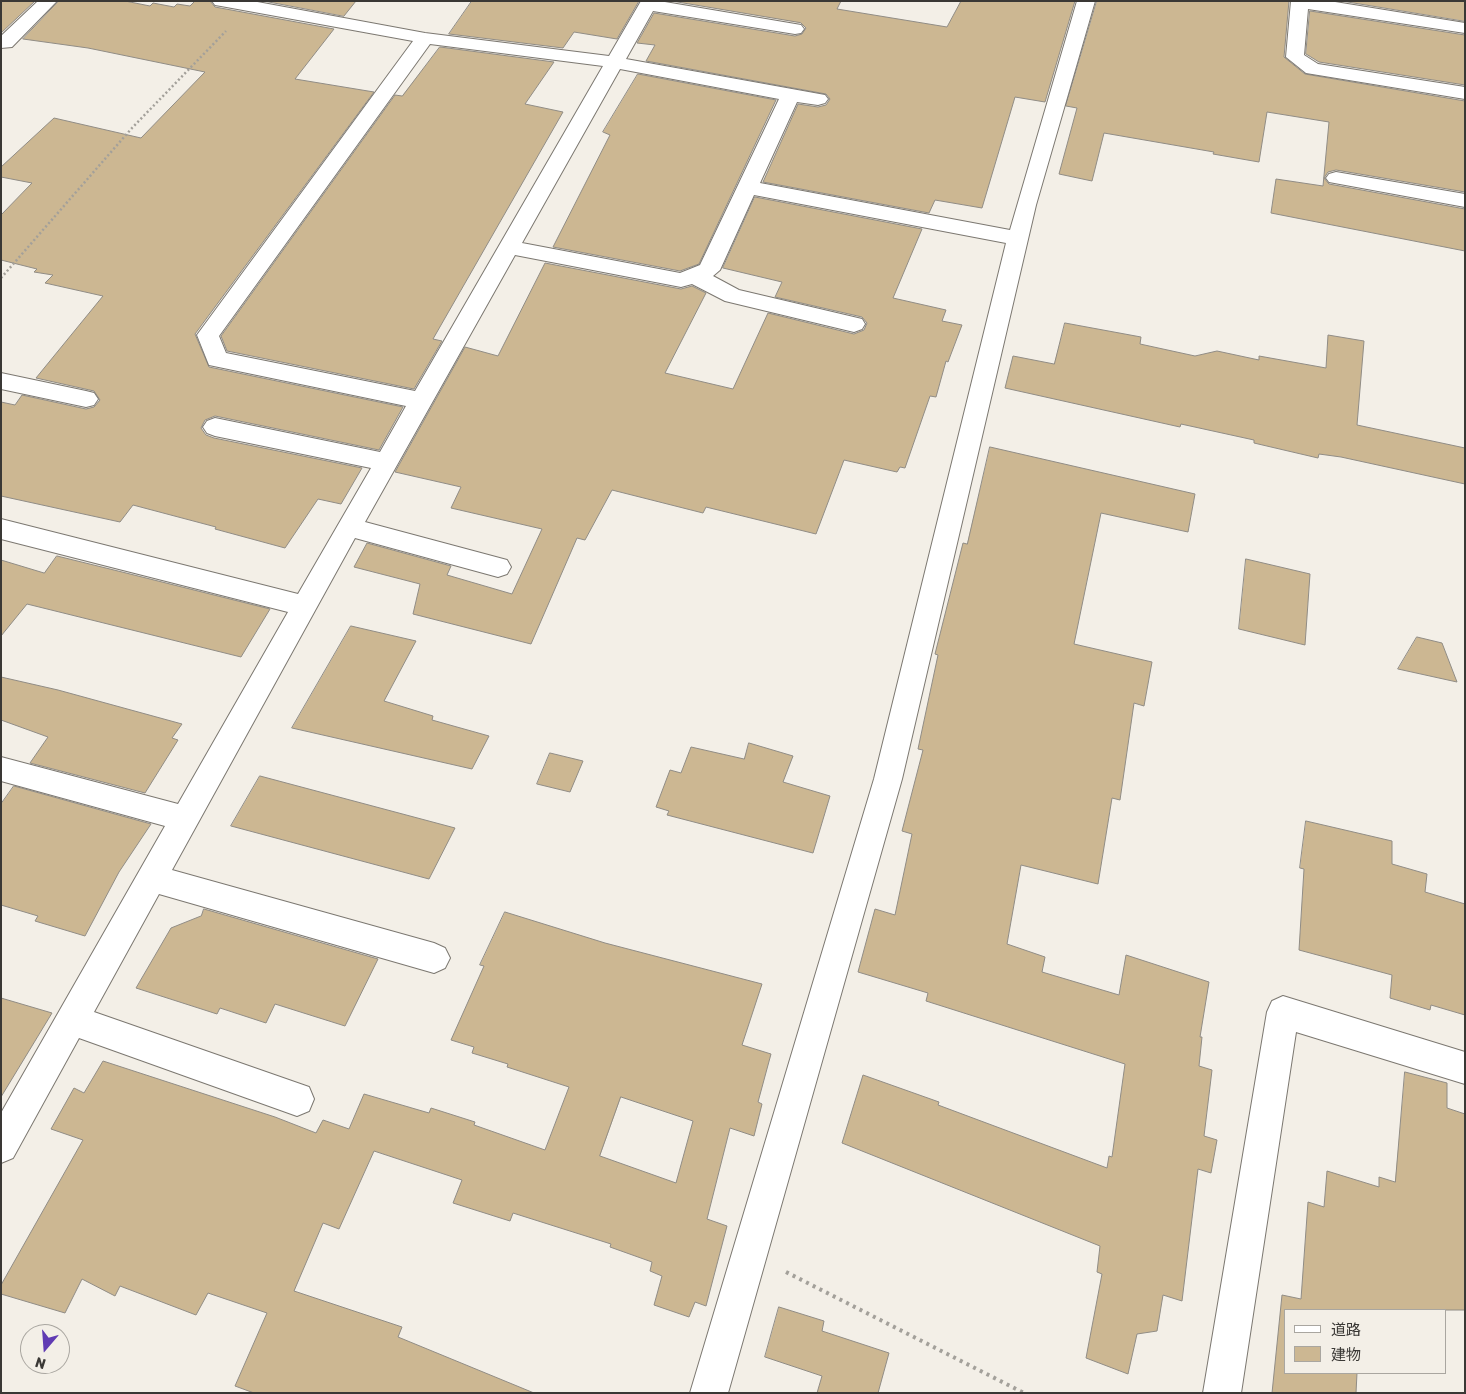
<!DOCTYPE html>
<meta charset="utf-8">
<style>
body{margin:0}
#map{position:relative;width:1466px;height:1394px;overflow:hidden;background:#f3efe7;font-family:Rubik,"Noto Sans JP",sans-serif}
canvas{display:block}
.frame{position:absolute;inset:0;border:2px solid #3a3835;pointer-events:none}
.legend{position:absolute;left:1284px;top:1309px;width:162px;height:65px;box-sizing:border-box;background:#f3efe7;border:1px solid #a9a6a0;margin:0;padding:6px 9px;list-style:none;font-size:15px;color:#3a3835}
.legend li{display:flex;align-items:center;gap:10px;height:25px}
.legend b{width:25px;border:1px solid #a9a6a0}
.north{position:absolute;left:20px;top:1324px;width:50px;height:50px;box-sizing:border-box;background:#f3efe7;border:1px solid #a9a6a0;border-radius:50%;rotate:198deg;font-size:14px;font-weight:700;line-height:20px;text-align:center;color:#3a3835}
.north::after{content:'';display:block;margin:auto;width:18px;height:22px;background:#603bb3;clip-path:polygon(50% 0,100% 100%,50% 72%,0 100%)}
</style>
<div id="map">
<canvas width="1466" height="1394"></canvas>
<div class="frame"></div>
<ul class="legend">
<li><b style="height:6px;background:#fff"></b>道路</li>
<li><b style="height:14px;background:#ccb792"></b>建物</li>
</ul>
<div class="north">N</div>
</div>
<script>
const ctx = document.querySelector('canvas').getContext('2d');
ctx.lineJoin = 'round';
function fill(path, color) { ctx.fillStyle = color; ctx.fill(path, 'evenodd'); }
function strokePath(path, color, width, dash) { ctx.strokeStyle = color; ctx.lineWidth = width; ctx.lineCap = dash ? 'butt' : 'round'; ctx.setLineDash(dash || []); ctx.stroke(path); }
const building = new Path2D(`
 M1 1H35L1 33Z
 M59 1H125L150 6 153 3 174 7 177 4 190 6 195 1H210L215 7 334 29 295 79 374 92 195 334 209 367 403 407 379 450 215 416 205 420 201 428 206 435 214 438 362 468 341 504 318 499 285 548 215 529 216 527 133 505 120 522 1 496V402L15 405 22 395 86 409 94 407 100 400 94 391 36 378 103 296 45 283 53 275 34 272 37 269 1 260V215L32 183 1 177V167L54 118 141 138 205 72 88 48 23 39Z
 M264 1H356L344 16Z
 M472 1H639L617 39 574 32 563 48 449 34Z
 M672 1H841L837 9 947 27 961 1H1075L1045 102 1015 97 982 208 935 200 929 213 763 182 798 104 818 107 826 105 830 99 826 94 646 61 655 45 637 43 654 13 795 36 802 34 806 28 801 23Z
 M1097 1H1289L1284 57 1305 74 1465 101V192L1336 170 1328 172 1324 178 1329 184 1465 209V251L1271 213 1276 179 1323 186 1329 122 1267 112 1259 162 1213 154 1214 152 1104 133 1092 181 1059 174 1077 108 1066 106Z
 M1342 1H1465V21Z
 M1310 11 1465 35V85L1319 62 1306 54Z
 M440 47 554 62 525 104 563 112 433 339 442 341 414 389 227 351 221 336 395 95 402 96Z
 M638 74 776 100 699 264 680 271 553 247 610 135 603 132Z
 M755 197 922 229 893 298 946 310 942 321 962 325 948 362 946 361 936 397 930 396 905 468 900 467 897 472 844 460 816 534 706 507 703 513 612 490 585 540 577 538 531 644 413 614 420 584 354 567 367 543 451 566 447 575 512 594 542 529 451 508 461 487 395 472 465 347 498 356 545 263 681 289 692 286 706 293 665 373 733 389 768 313 854 334 864 330 867 323 862 317 775 297 782 282 723 268Z
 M1065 323 1141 337 1140 344 1195 356 1217 351 1259 360V356L1326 368 1328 335 1364 341 1357 425 1465 448V484L1341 457 1319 454 1318 458 1254 443V440L1181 424 1180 427 1005 388 1013 356 1054 364Z
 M990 447 1195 494 1188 532 1101 513 1074 644 1152 662 1144 706 1134 703 1120 800 1112 798 1098 884 1021 865 1007 944 1045 957 1042 972 1119 995 1126 955 1209 982 1200 1037H1202L1199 1066 1212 1070 1204 1136 1217 1140 1211 1173 1198 1169 1182 1301 1163 1295 1157 1331 1137 1334 1128 1374 1086 1358 1102 1274 1097 1272 1100 1246 842 1143 863 1075 939 1102 938 1105 1107 1168 1109 1156 1112 1157 1125 1064 926 1001 928 993 858 972 875 909 895 915 912 834 902 831 923 750 918 749 938 655 935 654 963 543 967 544Z
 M57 556 122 572 270 609 241 657 27 604 1 636V560L44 573Z
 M1246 559 1310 574 1305 645 1239 629Z
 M351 626 416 641 384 701 433 716 432 720 489 736 472 769 292 728Z
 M1417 637 1442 643 1457 682 1398 669Z
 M1 677 58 690 182 724 172 738 178 740 145 793 30 763 48 737 1 720Z
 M749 743 793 756 783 782 830 796 813 853 667 815 669 811 656 807 670 770 681 773 691 747 744 759Z
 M550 753 583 761 570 792 537 784Z
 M260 776 455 828 429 879 231 826Z
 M14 786 151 824 119 872 85 936 35 921 38 916 1 905V804Z
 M1306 821 1392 841V864L1427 874 1425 892 1465 904V1015L1431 1005 1430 1010 1390 998 1392 975 1299 950 1304 869 1300 868Z
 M204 909 378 959 345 1026 275 1004 266 1023 220 1008 217 1014 136 988 171 928 201 916Z
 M505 912 605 943 762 984 742 1045 771 1054 758 1102 762 1104 754 1136 730 1128 707 1219 727 1226 706 1306 695 1302 689 1317 654 1305 662 1276 650 1271 652 1262 610 1247 611 1244 513 1213 510 1221 453 1203 462 1180 374 1151 339 1229 323 1223 294 1291 402 1327 398 1337 534 1393H254L235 1386 267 1313 208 1293 196 1315 120 1286 115 1296 82 1279 65 1313 1 1294V1285L83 1140 51 1129 74 1088 84 1093 103 1061 275 1117 316 1133 323 1120 349 1129 364 1094 429 1113 431 1108 475 1122 474 1125 545 1150 569 1087 507 1067 508 1064 472 1053 474 1047 451 1040 484 966 480 965ZM621 1097 693 1121 676 1183 600 1156Z
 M1 998 52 1013 1 1097Z
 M1405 1072 1447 1083V1108L1465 1114V1310H1285V1373H1357L1356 1393H1272L1282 1295 1301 1299 1308 1202 1324 1207 1327 1171 1379 1187V1177L1395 1182Z
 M779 1307 824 1321 822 1331 889 1353 878 1393H817L822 1376 765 1357Z`);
fill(building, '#ccb792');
strokePath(building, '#908c85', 1);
const minor = new Path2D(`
 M38 1H57L12 47 1 48V36Z
 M212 1H252L425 33 609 56 641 1H659L801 25 804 29 801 33 795 34 653 11 626 59 825 95 828 99 825 103 818 105 797 102 760 183 1010 230 1077 1H1095L1036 205 902 779 728 1393H690L874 779 1006 243 754 195 720 270 713 276 739 290 862 319 865 324 862 329 854 332 725 301 692 284 681 287 515 255 365 522 507 560 511 567 507 574 498 577 355 538 172 870 434 943 445 948 450 958 445 968 434 973 159 894 94 1012 309 1087 314 1099 309 1111 297 1116 79 1038 13 1158 1 1163V1113L165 826 1 781V757L178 804 288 612 1 539V519L298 594 371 468 215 436 207 433 203 427 207 421 215 418 380 452 406 406 209 365 197 335 413 41 221 6 215 5ZM430 44 603 66 415 391 226 353 219 336ZM620 69 779 99 700 265 680 273 522 243Z
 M1291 1H1329L1465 23V33L1308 9 1304 55 1318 64 1465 87V99L1306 73 1286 57Z
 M1336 172 1465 194V207L1329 182 1326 178 1329 174Z
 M1 373 86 391 94 393 98 399 94 405 86 407 1 389Z
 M1283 996 1465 1052V1084L1296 1032 1241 1393H1203L1267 1012 1272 1001Z`);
strokePath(minor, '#7c7871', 2);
strokePath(new Path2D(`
 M1 278 132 128 226 31`), '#a3a09a', 2.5, [2, 2.5]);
strokePath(new Path2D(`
 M786 1272 1024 1393`), '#a3a09a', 4, [3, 4.5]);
fill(minor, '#fff');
</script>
